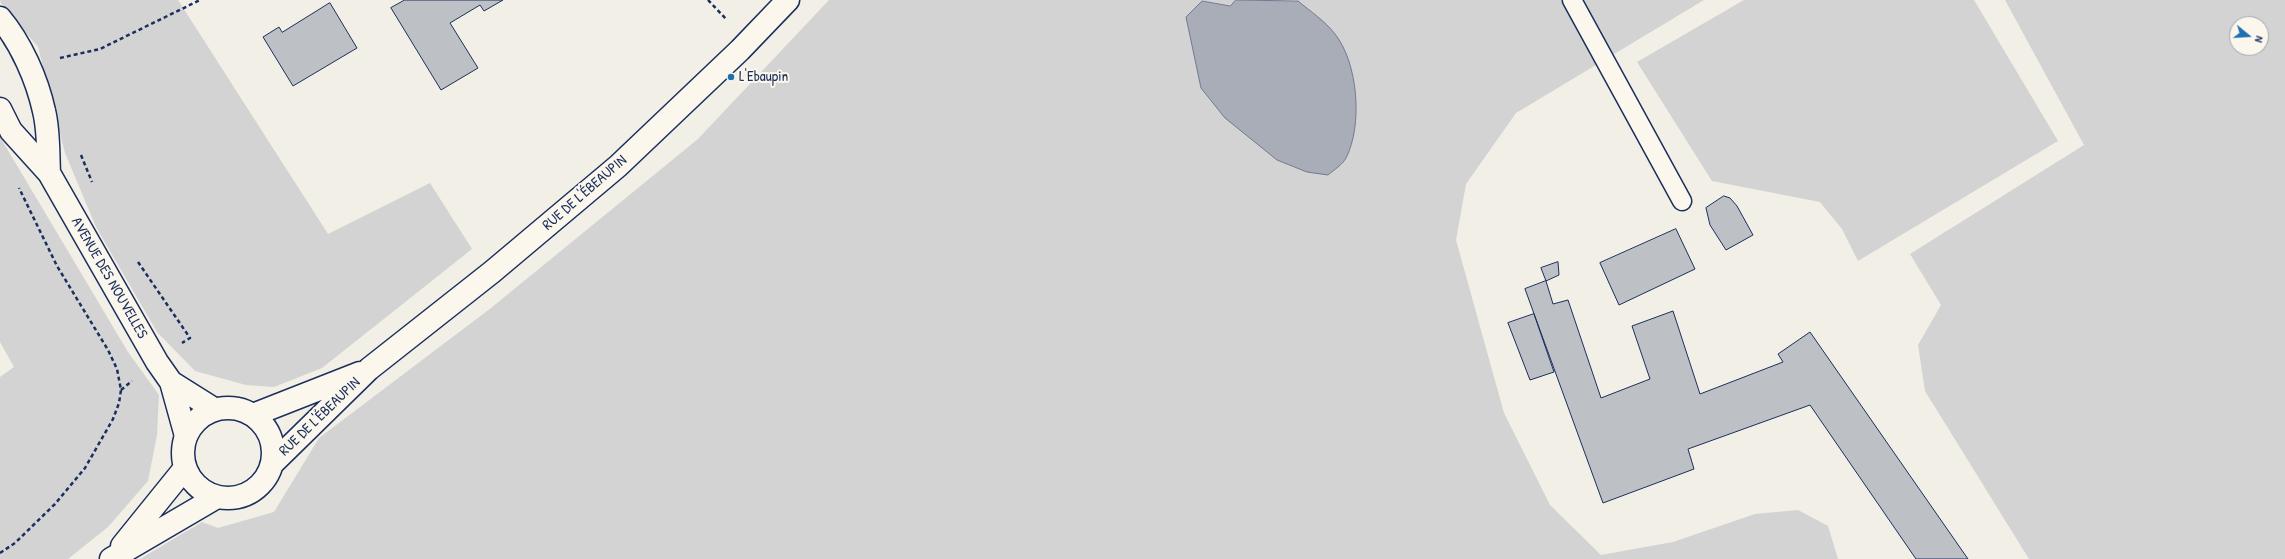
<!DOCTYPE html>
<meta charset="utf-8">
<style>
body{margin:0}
#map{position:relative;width:2285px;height:559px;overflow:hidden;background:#f2efe6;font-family:"Patrick Hand",sans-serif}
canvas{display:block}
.north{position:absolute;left:2229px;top:16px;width:40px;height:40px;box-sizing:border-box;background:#fbf7ec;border:1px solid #a1a7b3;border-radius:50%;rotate:108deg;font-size:11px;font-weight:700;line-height:16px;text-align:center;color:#1b2f5e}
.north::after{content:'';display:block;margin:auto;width:14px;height:18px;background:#1f6fb2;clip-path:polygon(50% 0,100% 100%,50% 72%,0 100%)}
</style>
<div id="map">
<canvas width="2285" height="559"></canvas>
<div class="north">N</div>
</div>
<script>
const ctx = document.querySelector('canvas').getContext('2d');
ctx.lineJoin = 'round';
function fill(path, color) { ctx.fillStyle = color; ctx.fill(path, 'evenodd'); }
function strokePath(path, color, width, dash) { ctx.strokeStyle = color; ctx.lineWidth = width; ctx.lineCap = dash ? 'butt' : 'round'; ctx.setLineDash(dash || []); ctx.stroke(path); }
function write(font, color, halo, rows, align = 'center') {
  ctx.font = font + ' "Patrick Hand",sans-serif'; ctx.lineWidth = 4; ctx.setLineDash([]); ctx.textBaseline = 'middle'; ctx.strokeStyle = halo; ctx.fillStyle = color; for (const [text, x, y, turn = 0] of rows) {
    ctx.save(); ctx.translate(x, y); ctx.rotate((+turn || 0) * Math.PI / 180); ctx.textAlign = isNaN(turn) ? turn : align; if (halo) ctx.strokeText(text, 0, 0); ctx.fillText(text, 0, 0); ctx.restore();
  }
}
fill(new Path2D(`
 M0 0H178L328 234 430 183 472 249 322 368 274 387 246 385 195 371 157 332 96 227 65 153 38 47 1 3Z
 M829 0H1236L1230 6 1202 1 1186 17 1298 1 1295 0H1704L1516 113 1466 184 1456 240 1504 413 1550 505 1601 555 1673 542 1755 514 1798 510 1828 526 1838 559H140L202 522 218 528 274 512 319 438 491 308 698 139Z
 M1744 0H1974L2058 141 1858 261 1842 229 1820 202 1712 181 1637 62Z
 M2005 0H2285V559H2029L1925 391 1918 345 1941 305 1910 254 2084 145ZM2237 24H2261V48H2237Z
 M0 137 128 352 159 395 157 435 148 481 108 527 68 559H0V377L14 367 0 342Z`), '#d2d3d2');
const water = new Path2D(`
 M1236 0 1298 1C1310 11 1325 21 1335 34 1358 63 1363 125 1346 158 1343 164 1334 170 1328 175L1307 172 1277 160 1225 118 1201 88 1186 17 1202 1 1230 6Z`);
fill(water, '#a9adb7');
strokePath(water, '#707b93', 1);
const building = new Path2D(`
 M405 0H503L484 11 480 5 450 23 478 68 441 90 391 8Z
 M330 3 357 48 293 86 263 37 279 27 282 32Z
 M1724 196 1730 198 1737 206 1753 235 1726 250 1710 225 1706 208Z
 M1676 229 1695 269 1619 305 1600 263Z
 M1558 262 1559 275 1546 281 1541 268Z
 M1546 281 1553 304 1568 300 1601 398 1650 379 1632 326 1673 311 1700 394 1783 362 1778 354 1810 332 1968 559H1916L1810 405 1688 449 1694 469 1603 503 1525 289Z
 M1534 314 1554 372 1530 380 1508 323Z`);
fill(building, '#bdc0c4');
strokePath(building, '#1b2f5e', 1);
const service = new Path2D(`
 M1572 0 1682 201`);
const minor = new Path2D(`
 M0 18C21 43 37 79 44 111 49 131 48 153 49 173
 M0 109 11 131 49 173 157 362 171 382 186 436
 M171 382 214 409`);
const tertiary = new Path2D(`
 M183 453a45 45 0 1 1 90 0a45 45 0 1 1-90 0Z
 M253 415 360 373
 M272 464 369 369 492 272 618 166 740 50 788 0
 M122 546 185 468
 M111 559 217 497`);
strokePath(service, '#1b2f5e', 21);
strokePath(minor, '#1b2f5e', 25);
strokePath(tertiary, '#1b2f5e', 25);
strokePath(new Path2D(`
 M708 0 727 20
 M60 58 100 49 200 0
 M81 155 92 182
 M138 262 190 338 182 343
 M121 390 132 381
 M0 553 15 543 55 504 85 468 113 419 119 403 121 390 117 369 108 350 57 266 19 188`), '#1b2f5e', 2.5, [4, 3]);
strokePath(service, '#fbf7ec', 18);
strokePath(minor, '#fbf7ec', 22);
strokePath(tertiary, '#fbf7ec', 22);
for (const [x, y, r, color] of [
 [731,77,4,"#1f6fb2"]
]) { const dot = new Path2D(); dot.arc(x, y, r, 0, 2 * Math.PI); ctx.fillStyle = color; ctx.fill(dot); strokePath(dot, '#fbf7ec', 1.5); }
write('15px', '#1b2f5e', '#fbf7ec', [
 ["L'Ebaupin",739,77]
], 'left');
write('15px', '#1b2f5e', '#fbf7ec', [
 ["RUE DE L'ÉBEAUPIN",585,193,-41],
 ["AVENUE DES NOUVELLES",109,278,60],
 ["RUE DE L'ÉBEAUPIN",320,417,-44]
]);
</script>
